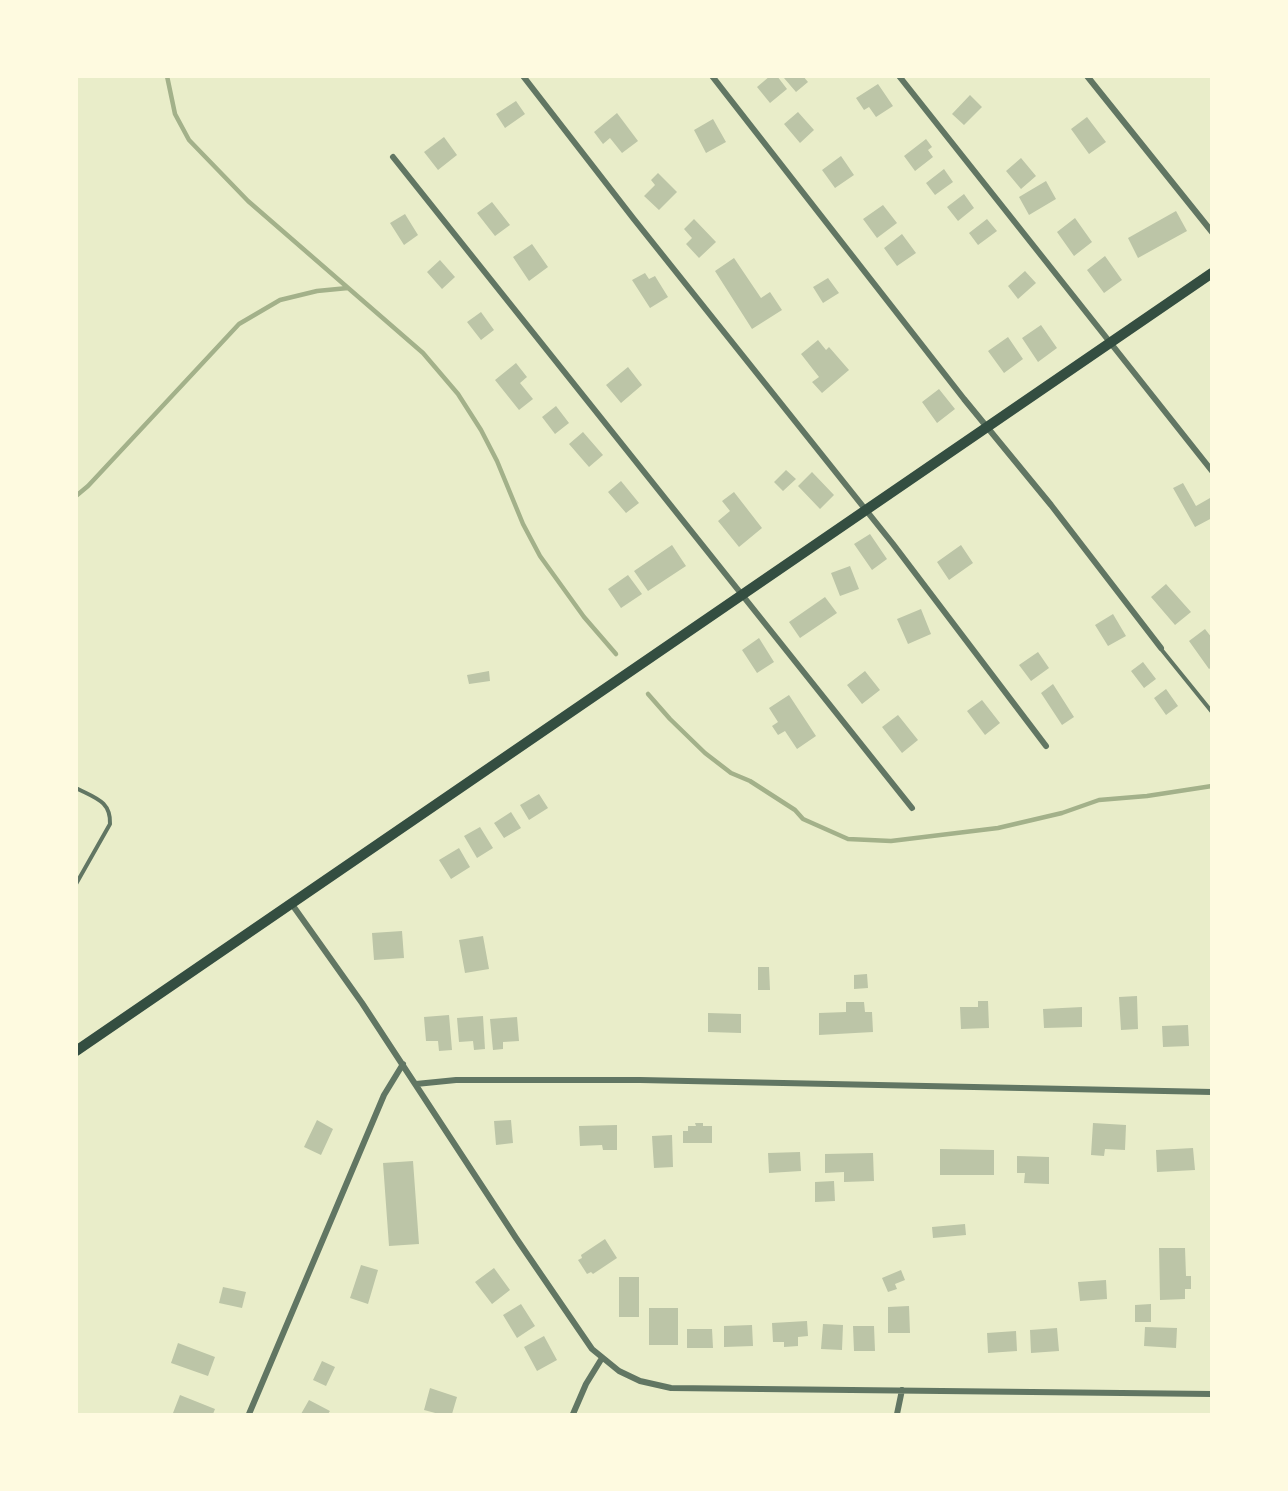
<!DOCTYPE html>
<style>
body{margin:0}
#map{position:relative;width:1288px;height:1491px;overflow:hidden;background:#e9edc9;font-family:Arial,sans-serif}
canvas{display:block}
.frame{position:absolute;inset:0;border:78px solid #fefae0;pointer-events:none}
</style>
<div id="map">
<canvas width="1288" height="1491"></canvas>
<div class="frame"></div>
</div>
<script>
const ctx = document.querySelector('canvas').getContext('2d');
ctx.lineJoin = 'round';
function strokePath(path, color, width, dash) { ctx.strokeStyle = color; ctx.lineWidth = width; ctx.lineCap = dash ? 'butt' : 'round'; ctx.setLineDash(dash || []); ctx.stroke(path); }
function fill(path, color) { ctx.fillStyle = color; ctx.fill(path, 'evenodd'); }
strokePath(new Path2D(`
 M167 76 175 114 189 140 248 201 423 353 458 394 481 430 497 461 523 524 540 556 584 617 616 654
 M76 496 88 486 239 324 280 300 317 291 348 288
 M648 694 670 719 705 753 731 773 750 781 795 810 803 819 848 839 891 841 998 828 1062 813 1099 800 1147 796 1212 786`), '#a3b18a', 4.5);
fill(new Path2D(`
 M770 76H777L787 89 770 103 757 87Z
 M786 76H803L808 82 796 92 784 78Z
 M878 84 893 106 876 117 869 107 864 110 856 98Z
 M970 95 982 107 964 125 952 114Z
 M516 101 525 114 505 128 496 114Z
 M798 112 814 130 800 143 784 124Z
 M617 113 638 141 622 153 610 138 603 144 594 132Z
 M1087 117 1106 142 1089 154 1071 129Z
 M713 119 726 142 706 153 694 130Z
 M444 137 457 155 438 170 424 152Z
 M926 139 932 147 928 150 933 157 915 171 904 156Z
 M841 156 854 175 835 188 822 170Z
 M1021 158 1036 176 1021 189 1006 171Z
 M944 169 953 182 935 195 926 183Z
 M658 173 677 192 659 210 644 196 655 185 651 180Z
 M1046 181 1056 199 1029 215 1019 197Z
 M964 194 974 208 958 221 947 207Z
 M492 202 510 225 495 236 477 213Z
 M883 205 897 223 877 238 863 219Z
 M1176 211 1187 231 1138 258 1128 238Z
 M405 214 418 235 404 245 390 223Z
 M1075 218 1092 242 1074 256 1057 232Z
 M694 219 716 242 699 258 686 244 692 238 684 229Z
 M987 219 997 231 978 245 969 233Z
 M902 234 916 253 897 266 884 248Z
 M532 244 548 267 529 281 513 257Z
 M1105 256 1122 280 1104 293 1087 270Z
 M734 258 761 298 770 292 782 310 752 329 715 271Z
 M440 260 455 277 442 289 427 272Z
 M1025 271 1036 283 1018 299 1008 286Z
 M645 273 649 279 655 276 668 297 650 308 632 280Z
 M828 278 839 293 823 303 813 287Z
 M481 312 494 330 481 340 467 322Z
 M1041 325 1057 348 1038 362 1022 338Z
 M1008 337 1023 359 1004 373 988 351Z
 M818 340 826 350 829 347 849 370 822 393 812 382 819 377 801 354Z
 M516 363 527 377 520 383 533 399 519 410 495 380Z
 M628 367 642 385 621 403 606 385Z
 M939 389 955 409 937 423 922 402Z
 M556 406 569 423 555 434 542 417Z
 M583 432 603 455 589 467 569 444Z
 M786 470 796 479 783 491 774 482Z
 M812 472 834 495 820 509 798 486Z
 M621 481 639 503 626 513 608 492Z
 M1183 483 1196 506 1210 498 1212 500V518L1195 527 1173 488Z
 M734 492 762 528 739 547 718 521 730 511 722 501Z
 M870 534 887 559 872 570 854 544Z
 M672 545 686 566 648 591 634 571Z
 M961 545 973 563 949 580 937 562Z
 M850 566 859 589 840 596 831 573Z
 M628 575 642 594 621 608 608 589Z
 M1166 584 1191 612 1175 625 1151 597Z
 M825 597 837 613 800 638 789 622Z
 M921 609 931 634 908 644 897 619Z
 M1113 614 1126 636 1108 646 1095 625Z
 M1205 629 1212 638V667L1209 669 1189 641Z
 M759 638 774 662 757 673 742 650Z
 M1038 652 1049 668 1031 681 1019 665Z
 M1143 662 1156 679 1144 688 1131 671Z
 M489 671 490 681 469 684 467 675Z
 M865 671 880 690 862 704 847 685Z
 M1053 684 1074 717 1062 725 1041 693Z
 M1166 689 1178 706 1166 715 1154 698Z
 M789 695 816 736 797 749 785 731 778 735 772 726 778 722 769 708Z
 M982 700 1000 723 985 735 967 711Z
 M898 715 918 740 902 753 882 727Z
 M539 794 548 808 529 820 520 805Z
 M511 812 521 828 504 838 494 823Z
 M480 827 493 848 477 858 464 836Z
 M459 848 470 867 451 879 439 860Z
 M402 931 404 958 374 960 372 933Z
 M483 936 489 969 465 973 459 940Z
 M758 967H769L770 990H758Z
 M867 974 868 988 854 989V975Z
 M1137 996 1138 1029 1121 1030 1119 997Z
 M978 1001H988L989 1028 961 1029 960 1007H978Z
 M846 1002H864L865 1012H872L873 1032 819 1035V1013L846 1012Z
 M1082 1007V1027L1044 1028 1043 1009Z
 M708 1013 741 1014V1033L708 1032Z
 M449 1015 452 1050 439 1051 438 1041H426L424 1017Z
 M483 1016 485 1049 474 1050 473 1041 459 1042 457 1018Z
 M517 1017 519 1041 503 1042V1049L493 1050 490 1019Z
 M1188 1025 1189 1046 1163 1047 1162 1026Z
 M317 1120 333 1129 321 1155 304 1147Z
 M511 1120 513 1143 496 1145 494 1121Z
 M695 1123H703V1126H712V1143H683V1131H688V1126H696Z
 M1093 1123 1126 1125 1125 1150 1105 1149 1104 1156 1091 1155Z
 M617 1125V1150H603L602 1145 580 1146 579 1126Z
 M672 1135 673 1167 654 1168 652 1136Z
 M1193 1148 1195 1170 1157 1172 1156 1150Z
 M940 1149 994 1150V1175H940Z
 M800 1152 801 1171 769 1173 768 1153Z
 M873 1153 874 1181 844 1182V1172L825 1173V1154Z
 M1017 1156 1049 1157V1184L1024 1183 1025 1173H1017Z
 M413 1161 419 1244 389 1246 383 1163Z
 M834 1181 835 1201 815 1202V1182Z
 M965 1224 966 1235 933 1238 932 1227Z
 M605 1239 617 1258 593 1274 591 1272 587 1274 578 1260 582 1258 581 1255Z
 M1159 1248H1185L1186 1276H1191V1289H1185V1299L1160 1300Z
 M361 1265 378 1270 368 1304 350 1298Z
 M494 1268 510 1290 492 1304 475 1282Z
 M901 1270 905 1280 895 1284 897 1289 888 1292 882 1278Z
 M619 1277H639V1317H619Z
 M1106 1280 1107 1299 1080 1301 1078 1282Z
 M223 1287 246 1292 242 1308 219 1303Z
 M521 1304 535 1326 517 1338 503 1315Z
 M1151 1304V1322H1135V1305Z
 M909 1306 910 1333H888V1307Z
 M649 1308H678V1345H649Z
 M807 1321 808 1336 798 1337V1346L784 1347V1342H773L772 1323Z
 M823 1324 843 1325 842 1350 821 1349Z
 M752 1325 753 1346 724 1347V1326Z
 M853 1326H874L875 1351H854Z
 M1145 1327 1177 1328 1176 1348 1144 1346Z
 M1057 1328 1059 1351 1031 1353 1030 1330Z
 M687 1329H712L713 1348H687Z
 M1016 1331 1017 1351 988 1353 987 1333Z
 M544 1336 557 1360 537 1371 524 1347Z
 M178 1343 215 1357 208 1376 171 1363Z
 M322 1361 335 1367 326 1386 313 1380Z
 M430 1388 457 1397 452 1414H439L424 1410Z
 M180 1395 215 1409 213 1414 173 1413Z
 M309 1400 330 1411 328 1414H301Z`), '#bcc5a7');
strokePath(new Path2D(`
 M1161 649 1212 712
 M76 788C95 798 111 801 110 824L76 884`), '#617663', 4);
strokePath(new Path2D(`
 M523 76 633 218 893 544 1046 746
 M712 76 964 399 1051 505 1161 648
 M899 76 1212 471
 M1087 76 1212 232
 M393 157 912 808
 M291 903 362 1003 516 1238 592 1349 619 1371 640 1381 671 1388 1212 1394
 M416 1084 456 1080H640L1212 1092
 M249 1414 384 1095 403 1064
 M573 1414 586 1384 602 1358
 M897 1414 902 1390`), '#617663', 6);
strokePath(new Path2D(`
 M76 1051 1212 273`), '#344e41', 10);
</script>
